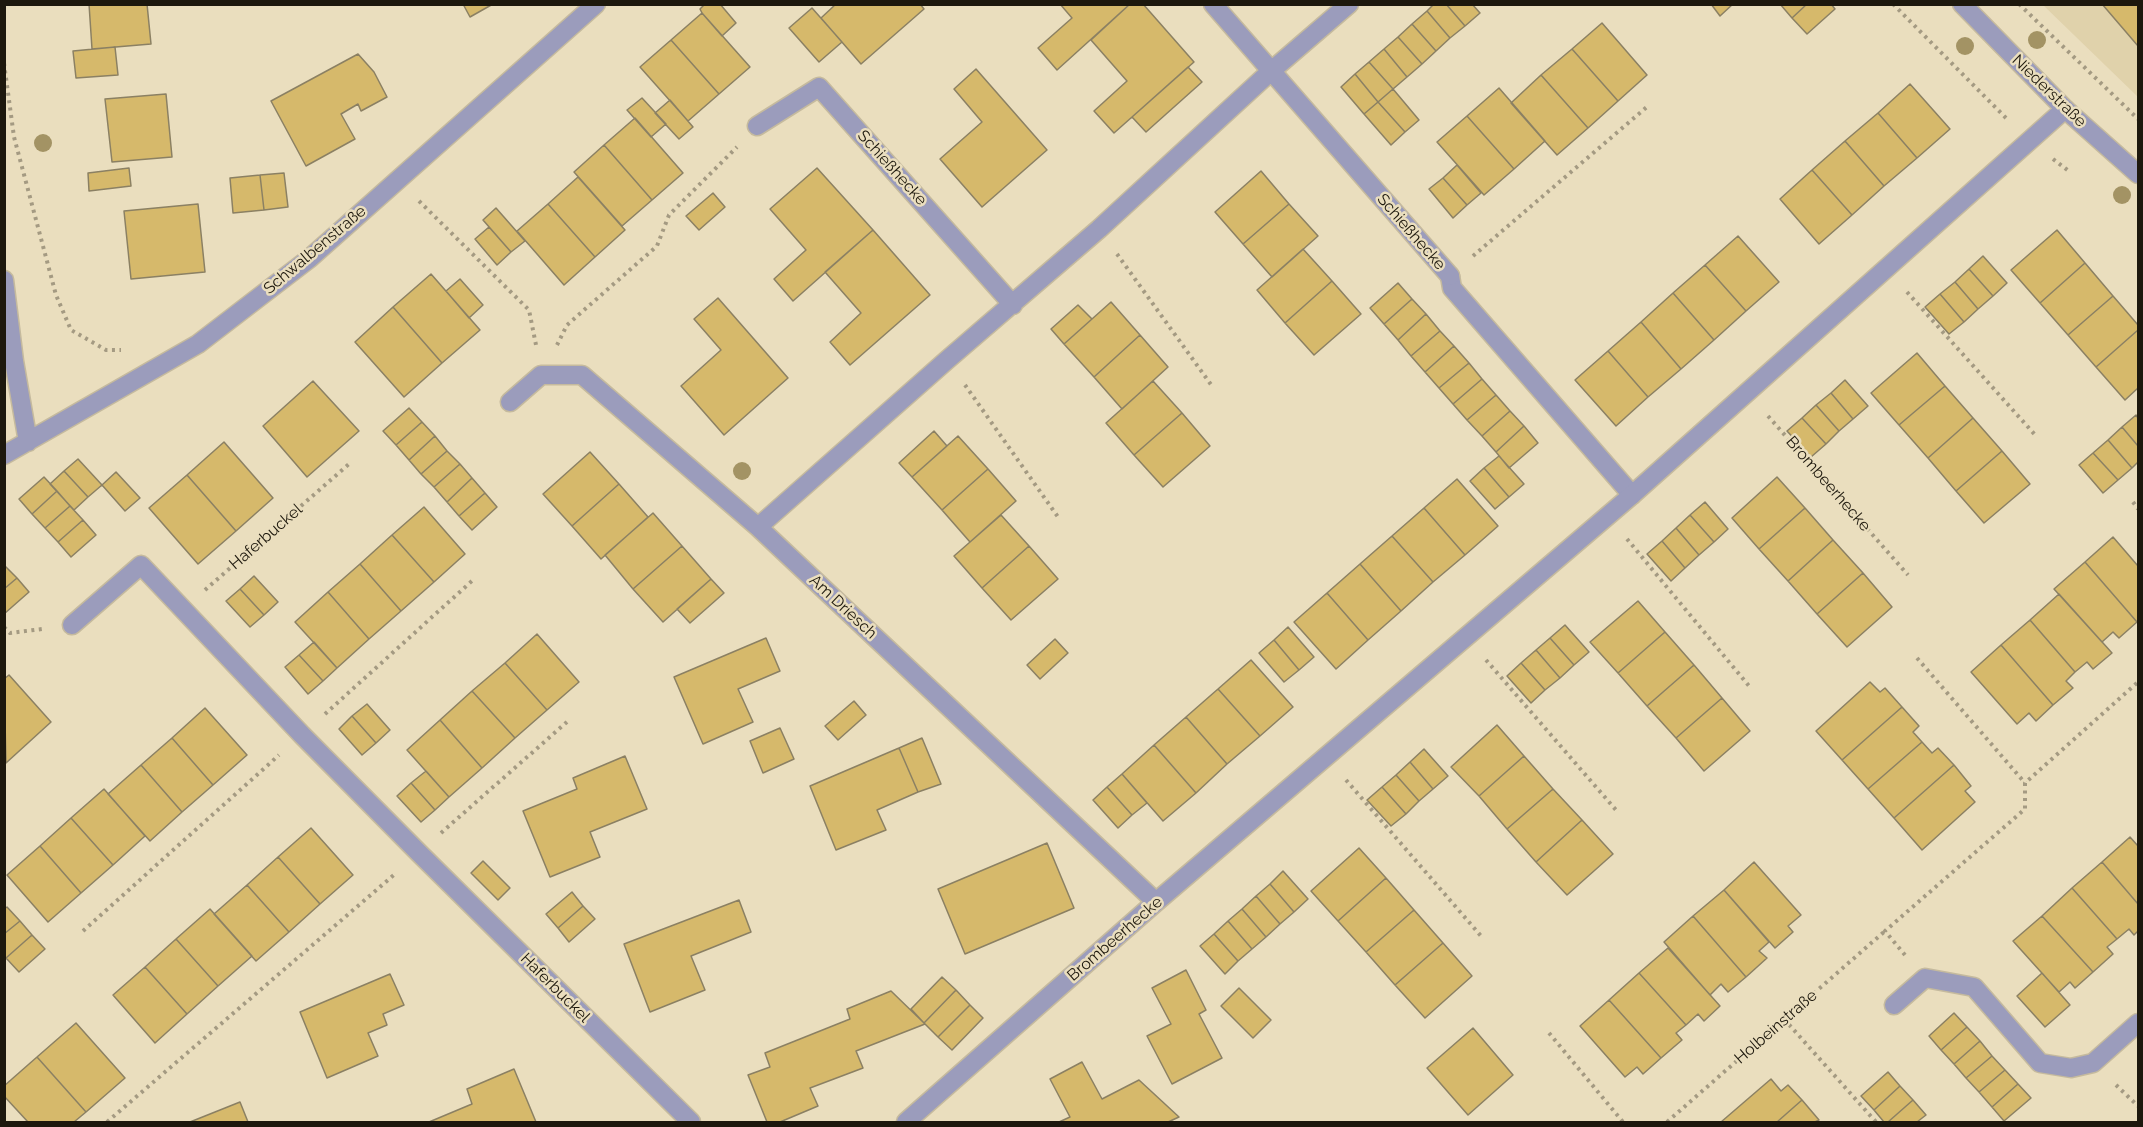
<!DOCTYPE html>
<meta charset="utf-8">
<style>
body{margin:0}
#map{position:relative;width:2143px;height:1127px;overflow:hidden;background:#eadebe;font-family:Raleway,sans-serif}
canvas{display:block}
.frame{position:absolute;inset:0;border:6px solid #1d180d;pointer-events:none}
</style>
<div id="map">
<canvas width="2143" height="1127"></canvas>
<div class="frame"></div>
</div>
<script>
const ctx = document.querySelector('canvas').getContext('2d');
ctx.lineJoin = 'round';
function fill(path, color) { ctx.fillStyle = color; ctx.fill(path, 'evenodd'); }
function strokePath(path, color, width, dash) { ctx.strokeStyle = color; ctx.lineWidth = width; ctx.lineCap = dash ? 'butt' : 'round'; ctx.setLineDash(dash || []); ctx.stroke(path); }
function write(font, color, halo, rows, align = 'center') {
  ctx.font = font + ' Raleway,sans-serif'; ctx.lineWidth = 5; ctx.setLineDash([]); ctx.textBaseline = 'middle'; ctx.strokeStyle = halo; ctx.fillStyle = color; for (const [text, x, y, turn = 0] of rows) {
    ctx.save(); ctx.translate(x, y); ctx.rotate((+turn || 0) * Math.PI / 180); ctx.textAlign = isNaN(turn) ? turn : align; if (halo) ctx.strokeText(text, 0, 0); ctx.fillText(text, 0, 0); ctx.restore();
  }
}
fill(new Path2D(`
 M2043 5H2138V97Z`), '#e0d2ab');
const building = new Path2D(`
 M89 4H147L151 44 92 49Z
 M463 4H493L470 17Z
 M705 4H720L736 23 722 36 702 13 700 9Z
 M836 4H920L924 9 861 64 821 18Z
 M1060 4H1130L1057 70 1038 48 1072 18Z
 M1130 4H1143L1194 62 1114 133 1094 111 1127 81 1091 40Z
 M1446 4 1465 26 1450 38 1427 11 1434 4Z
 M1446 4H1472L1480 13 1465 26Z
 M1711 4H1733L1720 16Z
 M1780 4H1807L1792 18Z
 M1807 4H1831L1835 9 1807 34 1792 18Z
 M2102 4H2138V46Z
 M812 8 842 42 819 62 789 28Z
 M1427 11 1450 38 1436 51 1412 24Z
 M702 13 750 67 719 94 671 40Z
 M1602 23 1647 75 1618 101 1572 49Z
 M1412 24 1436 51 1422 64 1398 37Z
 M1398 37 1422 64 1407 77 1384 49Z
 M671 40 719 94 688 121 640 67Z
 M115 47 118 75 76 78 73 51Z
 M1384 49 1407 77 1393 89 1369 62Z
 M1572 49 1618 101 1588 128 1541 75Z
 M358 54 374 72 387 97 361 111 358 104 341 114 355 139 306 166 271 101Z
 M1369 62 1393 89 1378 102 1355 74Z
 M1188 67 1202 82 1146 132 1132 117Z
 M976 69 1047 150 982 207 940 159 982 122 954 89Z
 M1355 74 1378 102 1364 114 1341 87Z
 M1541 75 1588 128 1557 155 1511 103Z
 M1910 84 1950 129 1917 158 1878 113Z
 M1499 88 1545 141 1514 169 1467 116Z
 M1393 89 1419 120 1405 132 1378 102Z
 M166 94 172 157 112 162 105 99Z
 M642 98 666 124 651 137 627 110Z
 M670 100 693 127 679 139 655 113Z
 M1378 102 1405 132 1391 145 1364 114Z
 M1878 113 1917 158 1884 186 1845 141Z
 M1467 116 1514 169 1484 195 1437 142Z
 M635 118 683 173 652 200 604 145Z
 M1845 141 1884 186 1852 215 1812 170Z
 M604 145 652 200 622 226 574 172Z
 M1457 165 1481 193 1467 205 1443 178Z
 M129 168 131 186 89 191 88 173Z
 M817 168 873 230 793 301 774 279 806 250 770 209Z
 M1812 170 1852 215 1819 244 1780 199Z
 M1261 171 1289 204 1243 244 1215 212Z
 M284 173 288 207 264 210 260 175Z
 M260 175 264 210 233 213 230 178Z
 M578 177 625 230 595 257 548 204Z
 M1443 178 1467 205 1453 218 1429 189Z
 M713 193 725 207 699 230 686 216Z
 M198 204 205 272 131 279 124 211Z
 M548 204 595 257 564 285 517 231Z
 M1289 204 1318 236 1272 277 1243 244Z
 M496 208 525 241 511 252 483 220Z
 M489 227 511 252 497 265 475 239Z
 M873 230 930 295 850 365 830 342 861 313 825 272Z
 M2057 230 2085 263 2040 303 2011 270Z
 M1738 236 1779 282 1746 311 1705 265Z
 M1303 249 1332 281 1285 323 1257 290Z
 M1983 256 2007 283 1993 296 1969 269Z
 M2085 263 2113 296 2068 335 2040 303Z
 M1705 265 1746 311 1714 340 1673 293Z
 M1969 269 1993 296 1978 309 1955 282Z
 M431 274 480 330 442 363 393 307Z
 M460 279 483 305 469 318 446 291Z
 M1332 281 1361 314 1314 355 1285 323Z
 M1955 282 1978 309 1964 322 1940 294Z
 M1398 283 1412 299 1384 324 1370 308Z
 M1673 293 1714 340 1681 369 1641 322Z
 M1940 294 1964 322 1949 334 1925 307Z
 M2113 296 2138 325V330L2096 367 2068 335Z
 M718 298 788 378 724 435 681 386 721 350 694 319Z
 M1412 299 1426 314 1398 340 1384 324Z
 M1111 302 1140 335 1094 377 1064 344Z
 M1078 305 1092 319 1064 344 1051 329Z
 M393 307 442 363 404 397 355 342Z
 M1426 314 1440 331 1411 356 1398 340Z
 M1641 322 1681 369 1648 397 1608 351Z
 M2138 330V388L2125 400 2096 367Z
 M1440 331 1454 346 1425 372 1411 356Z
 M1140 335 1168 367 1122 409 1094 377Z
 M1454 346 1469 363 1439 388 1425 372Z
 M1608 351 1648 397 1616 426 1575 380Z
 M1917 353 1945 386 1899 425 1871 393Z
 M1469 363 1482 379 1453 404 1439 388Z
 M1482 379 1496 395 1467 420 1453 404Z
 M1845 380 1868 406 1853 419 1831 393Z
 M313 381 359 431 307 477 263 426Z
 M1153 381 1182 413 1134 455 1106 423Z
 M1945 386 1973 418 1928 458 1899 425Z
 M1831 393 1853 419 1839 431 1816 405Z
 M1496 395 1510 411 1482 436 1467 420Z
 M1816 405 1839 431 1826 444 1802 418Z
 M409 408 422 422 396 445 383 431Z
 M1510 411 1524 426 1496 452 1482 436Z
 M1182 413 1210 446 1163 487 1134 455Z
 M2136 415 2138 418V446L2122 427Z
 M1802 418 1826 444 1811 457 1787 431Z
 M1973 418 2002 451 1956 491 1928 458Z
 M422 422 435 436 409 460 396 445Z
 M1524 426 1538 443 1509 468 1496 452Z
 M2122 427 2138 446V462L2132 468 2108 440Z
 M934 431 947 446 912 477 899 463Z
 M435 436 447 451 421 474 409 460Z
 M958 436 988 469 942 510 912 477Z
 M2108 440 2132 468 2118 480 2093 453Z
 M224 442 273 498 236 531 187 475Z
 M447 451 460 464 434 487 421 474Z
 M2002 451 2030 484 1984 523 1956 491Z
 M590 452 619 484 572 526 543 494Z
 M2093 453 2118 480 2103 493 2079 465Z
 M1499 456 1524 484 1509 497 1484 468Z
 M78 459 102 485 88 497 64 471Z
 M460 464 472 478 447 502 434 487Z
 M1484 468 1509 497 1495 509 1470 481Z
 M988 469 1016 501 970 542 942 510Z
 M64 471 88 497 74 510 50 484Z
 M116 472 140 498 125 511 102 485Z
 M187 475 236 531 198 564 149 508Z
 M44 477 57 491 32 514 19 499Z
 M1777 477 1805 508 1759 549 1732 518Z
 M472 478 485 493 459 516 447 502Z
 M1457 479 1498 526 1465 555 1424 508Z
 M619 484 648 517 601 559 572 526Z
 M57 491 70 506 45 528 32 514Z
 M485 493 497 507 472 530 459 516Z
 M1705 502 1728 529 1714 542 1690 515Z
 M70 506 83 520 58 542 45 528Z
 M424 507 465 554 434 582 392 535Z
 M1424 508 1465 555 1433 582 1392 536Z
 M1805 508 1833 540 1788 581 1759 549Z
 M653 513 682 546 633 589 605 555Z
 M1001 515 1029 546 982 588 954 556Z
 M1690 515 1714 542 1699 555 1676 528Z
 M83 520 96 535 71 557 58 542Z
 M1676 528 1699 555 1685 568 1662 541Z
 M392 535 434 582 401 611 360 564Z
 M1392 536 1433 582 1401 611 1360 564Z
 M2113 537 2138 566V620L2137 622 2085 562Z
 M1833 540 1863 573 1817 614 1788 581Z
 M1662 541 1685 568 1671 581 1647 554Z
 M682 546 711 579 663 622 633 589Z
 M1029 546 1058 579 1011 620 982 588Z
 M2085 562 2137 622 2119 638 2113 632 2102 642 2054 589Z
 M360 564 401 611 369 639 328 592Z
 M1360 564 1401 611 1368 640 1327 593Z
 M4 565 17 578 4 589Z
 M1863 573 1892 607 1847 647 1817 614Z
 M254 576 278 602 264 615 240 589Z
 M17 578 29 592 4 614V589Z
 M711 579 724 593 690 623 677 609Z
 M240 589 264 615 250 627 226 601Z
 M328 592 369 639 337 668 295 622Z
 M1327 593 1368 640 1336 669 1294 622Z
 M2059 594 2112 653 2093 669 2087 662 2075 672 2030 620Z
 M1638 601 1665 632 1618 673 1590 642Z
 M2030 620 2075 672 2066 681 2073 688 2053 705 2001 645Z
 M1565 625 1589 652 1574 665 1550 638Z
 M1288 627 1314 657 1299 670 1274 640Z
 M1665 632 1694 665 1647 706 1618 673Z
 M537 634 579 682 547 710 505 663Z
 M766 638 780 671 738 689 753 722 703 744 674 677Z
 M1550 638 1574 665 1560 678 1536 650Z
 M1055 639 1068 653 1040 679 1027 665Z
 M1274 640 1299 670 1284 682 1259 653Z
 M314 642 337 668 323 681 299 655Z
 M2001 645 2053 705 2036 721 2029 713 2017 724 1971 672Z
 M1536 650 1560 678 1545 690 1521 663Z
 M299 655 323 681 308 694 285 667Z
 M1251 660 1293 707 1260 736 1218 689Z
 M505 663 547 710 515 738 472 691Z
 M1521 663 1545 690 1531 703 1507 676Z
 M1694 665 1722 698 1676 738 1647 706Z
 M9 675 51 722 6 763 4 679Z
 M1870 682 1880 692 1885 688 1902 707 1842 760 1816 731Z
 M1218 689 1260 736 1227 764 1186 717Z
 M472 691 515 738 482 768 440 720Z
 M1722 698 1750 731 1704 771 1676 738Z
 M854 701 866 715 838 740 825 726Z
 M367 704 390 730 376 743 352 716Z
 M1902 707 1919 726 1913 732 1922 742 1868 789 1842 760Z
 M205 708 247 755 213 785 172 738Z
 M352 716 376 743 362 755 339 729Z
 M1186 717 1227 764 1196 793 1154 745Z
 M440 720 482 768 449 797 407 750Z
 M1497 725 1524 756 1479 796 1451 767Z
 M780 728 794 759 763 773 750 741Z
 M172 738 213 785 182 812 141 765Z
 M922 738 941 784 918 792 899 748Z
 M1922 742 1932 753 1938 748 1954 765 1894 818 1868 789Z
 M1154 745 1196 793 1163 821 1122 774Z
 M899 748 918 792 877 810 886 830 836 850 810 786Z
 M1424 749 1448 776 1433 789 1410 762Z
 M625 756 647 809 590 832 600 857 550 877 523 811 577 789 573 778Z
 M1524 756 1553 789 1507 829 1479 796Z
 M1410 762 1433 789 1419 801 1396 775Z
 M141 765 182 812 150 841 108 794Z
 M1954 765 1971 786 1965 791 1975 802 1922 850 1894 818Z
 M426 771 449 797 435 810 411 783Z
 M1122 774 1147 803 1132 815 1107 787Z
 M1396 775 1419 801 1406 814 1382 787Z
 M411 783 435 810 421 822 397 796Z
 M1107 787 1132 815 1118 828 1093 800Z
 M1382 787 1406 814 1391 826 1367 800Z
 M104 789 145 836 113 865 71 818Z
 M1553 789 1582 820 1536 862 1507 829Z
 M71 818 113 865 81 893 40 846Z
 M1582 820 1613 854 1567 895 1536 862Z
 M311 828 353 875 320 904 278 857Z
 M2130 837 2138 846V904L2102 862Z
 M1047 843 1074 908 965 954 938 889Z
 M40 846 81 893 48 922 7 875Z
 M1359 848 1386 878 1338 921 1311 891Z
 M278 857 320 904 289 932 247 885Z
 M483 861 510 888 498 900 471 873Z
 M1754 862 1801 915 1788 926 1793 932 1775 948 1724 890Z
 M2102 862 2138 904V931L2134 935 2129 929 2117 939 2072 888Z
 M1283 871 1308 899 1294 912 1270 884Z
 M1386 878 1414 910 1366 952 1338 921Z
 M1270 884 1294 912 1280 924 1256 896Z
 M247 885 289 932 256 961 214 914Z
 M2072 888 2117 939 2107 947 2113 954 2093 972 2042 916Z
 M1724 890 1769 942 1759 951 1767 958 1746 977 1693 916Z
 M572 892 583 906 558 928 546 914Z
 M1256 896 1280 924 1266 937 1242 909Z
 M739 900 751 932 691 956 705 990 650 1012 624 944Z
 M583 906 595 919 569 942 558 928Z
 M7 907 20 921 4 934V909Z
 M210 909 252 956 218 986 176 939Z
 M1242 909 1266 937 1252 949 1228 921Z
 M1414 910 1443 943 1395 985 1366 952Z
 M1693 916 1746 977 1728 992 1721 984 1710 995 1664 942Z
 M2042 916 2093 972 2075 988 2070 982 2059 992 2013 941Z
 M20 921 32 935 6 958 4 956V934Z
 M1228 921 1252 949 1238 961 1214 934Z
 M1214 934 1238 961 1225 974 1200 946Z
 M32 935 45 949 19 972 6 958Z
 M176 939 218 986 187 1014 145 967Z
 M1443 943 1472 976 1425 1018 1395 985Z
 M1668 948 1720 1006 1704 1021 1698 1014 1686 1025 1639 973Z
 M145 967 187 1014 155 1043 113 995Z
 M1186 970 1206 1010 1199 1014 1222 1058 1172 1084 1147 1036 1171 1024 1152 988Z
 M1639 973 1686 1025 1676 1033 1682 1040 1661 1058 1609 1000Z
 M2042 973 2070 1005 2045 1027 2017 996Z
 M390 974 404 1005 383 1014 387 1025 368 1033 378 1056 327 1078 300 1012Z
 M942 977 956 990 924 1023 911 1009Z
 M1239 988 1271 1020 1253 1038 1221 1006Z
 M956 990 970 1005 938 1037 924 1023Z
 M891 991 925 1024 856 1051 863 1068 810 1088 818 1106 780 1122H767L748 1075 770 1067 765 1053 850 1019 847 1009Z
 M1609 1000 1661 1058 1643 1074 1637 1067 1625 1077 1580 1026Z
 M970 1005 983 1018 952 1050 938 1037Z
 M1954 1013 1967 1027 1941 1050 1929 1036Z
 M76 1023 125 1078 86 1112 37 1057Z
 M1967 1027 1980 1041 1954 1064 1941 1050Z
 M1473 1028 1513 1075 1468 1115 1427 1068Z
 M1980 1041 1992 1056 1966 1078 1954 1064Z
 M1992 1056 2005 1070 1979 1092 1966 1078Z
 M37 1057 86 1112 74 1122H28L4 1096V1086Z
 M1082 1062 1102 1099 1139 1080 1179 1117 1168 1122H1059L1070 1117 1050 1079Z
 M514 1069 536 1122H429L472 1104 467 1089Z
 M2005 1070 2018 1084 1992 1107 1979 1092Z
 M1888 1072 1900 1086 1874 1110 1861 1096Z
 M1771 1079 1781 1091 1788 1085 1802 1100 1777 1122H1721Z
 M2018 1084 2031 1098 2004 1121 1992 1107Z
 M1900 1086 1913 1100 1888 1122H1884L1874 1110Z
 M1802 1100 1819 1120 1815 1122H1777Z
 M1913 1100 1926 1115 1917 1122H1888Z
 M240 1102 248 1122H190Z`);
fill(building, '#d6b96b');
strokePath(building, '#8b8063', 1.5);
const service = new Path2D(`
 M1450 276 1452 288 1632 495`);
const minor = new Path2D(`
 M1213 4 1450 276
 M757 126 819 87 1013 305
 M4 280 14 361 28 442
 M510 402 541 375H582L758 527 1156 902
 M4 455 198 344 310 258 596 4
 M758 527 947 360 1099 229 1270 72 1349 4
 M72 625 141 565 302 735 419 853 691 1122
 M1894 1005 1925 978 1974 987 2040 1063 2071 1068 2093 1063 2138 1023
 M906 1122 1156 902 1632 495 2065 109`);
const tertiary = new Path2D(`
 M1962 4 2065 109 2138 174`);
strokePath(service, '#c5ba9e', 21);
strokePath(minor, '#c5ba9e', 21);
strokePath(tertiary, '#c5ba9e', 21);
strokePath(new Path2D(`
 M1893 4 2007 119
 M2019 4 2138 119
 M4 63 14 137 56 295 71 330 106 350H121
 M2053 159 2070 172
 M419 201 529 310 536 345
 M1117 254 1212 386
 M1473 256 1648 106
 M1907 292 2037 437
 M557 345 567 325 657 246 669 215 737 147
 M965 385 1058 517
 M1768 416 1908 575
 M2133 502 2138 509
 M1627 539 1749 686
 M205 590 349 464
 M4 627 10 633 42 629
 M1917 658 2025 783
 M1486 660 1616 810
 M325 714 473 580
 M1346 780 1481 936
 M441 833 568 721
 M83 931 279 755
 M1905 955 1885 931 2025 809V783L2138 682
 M1784 1019 1876 1122
 M1549 1033 1623 1122
 M2116 1085 2138 1106
 M107 1122 395 874
 M1667 1122 1885 931`), '#a49a82', 4, [3, 4.5]);
strokePath(service, '#9b9cbc', 18);
strokePath(minor, '#9b9cbc', 18);
strokePath(tertiary, '#9b9cbc', 18);
ctx.fillStyle = '#a39364';
for (const [x, y] of [
 [2037,40],
 [1965,46],
 [43,143],
 [2122,195],
 [742,471]
]) { ctx.beginPath(); ctx.arc(x, y, 9, 0, 2 * Math.PI); ctx.fill(); }
write('16px', '#1d180d', '#eadebe', [
 ["Niederstraße",2049,91,44],
 ["Schießhecke",892,168,48],
 ["Schießhecke",1411,232,49],
 ["Schwalbenstraße",315,250,-40],
 ["Brombeerhecke",1828,484,49],
 ["Haferbuckel",266,537,-41],
 ["Am Driesch",843,607,43],
 ["Brombeerhecke",1115,939,-41],
 ["Haferbuckel",555,988,45],
 ["Holbeinstraße",1776,1027,-41]
]);
</script>
